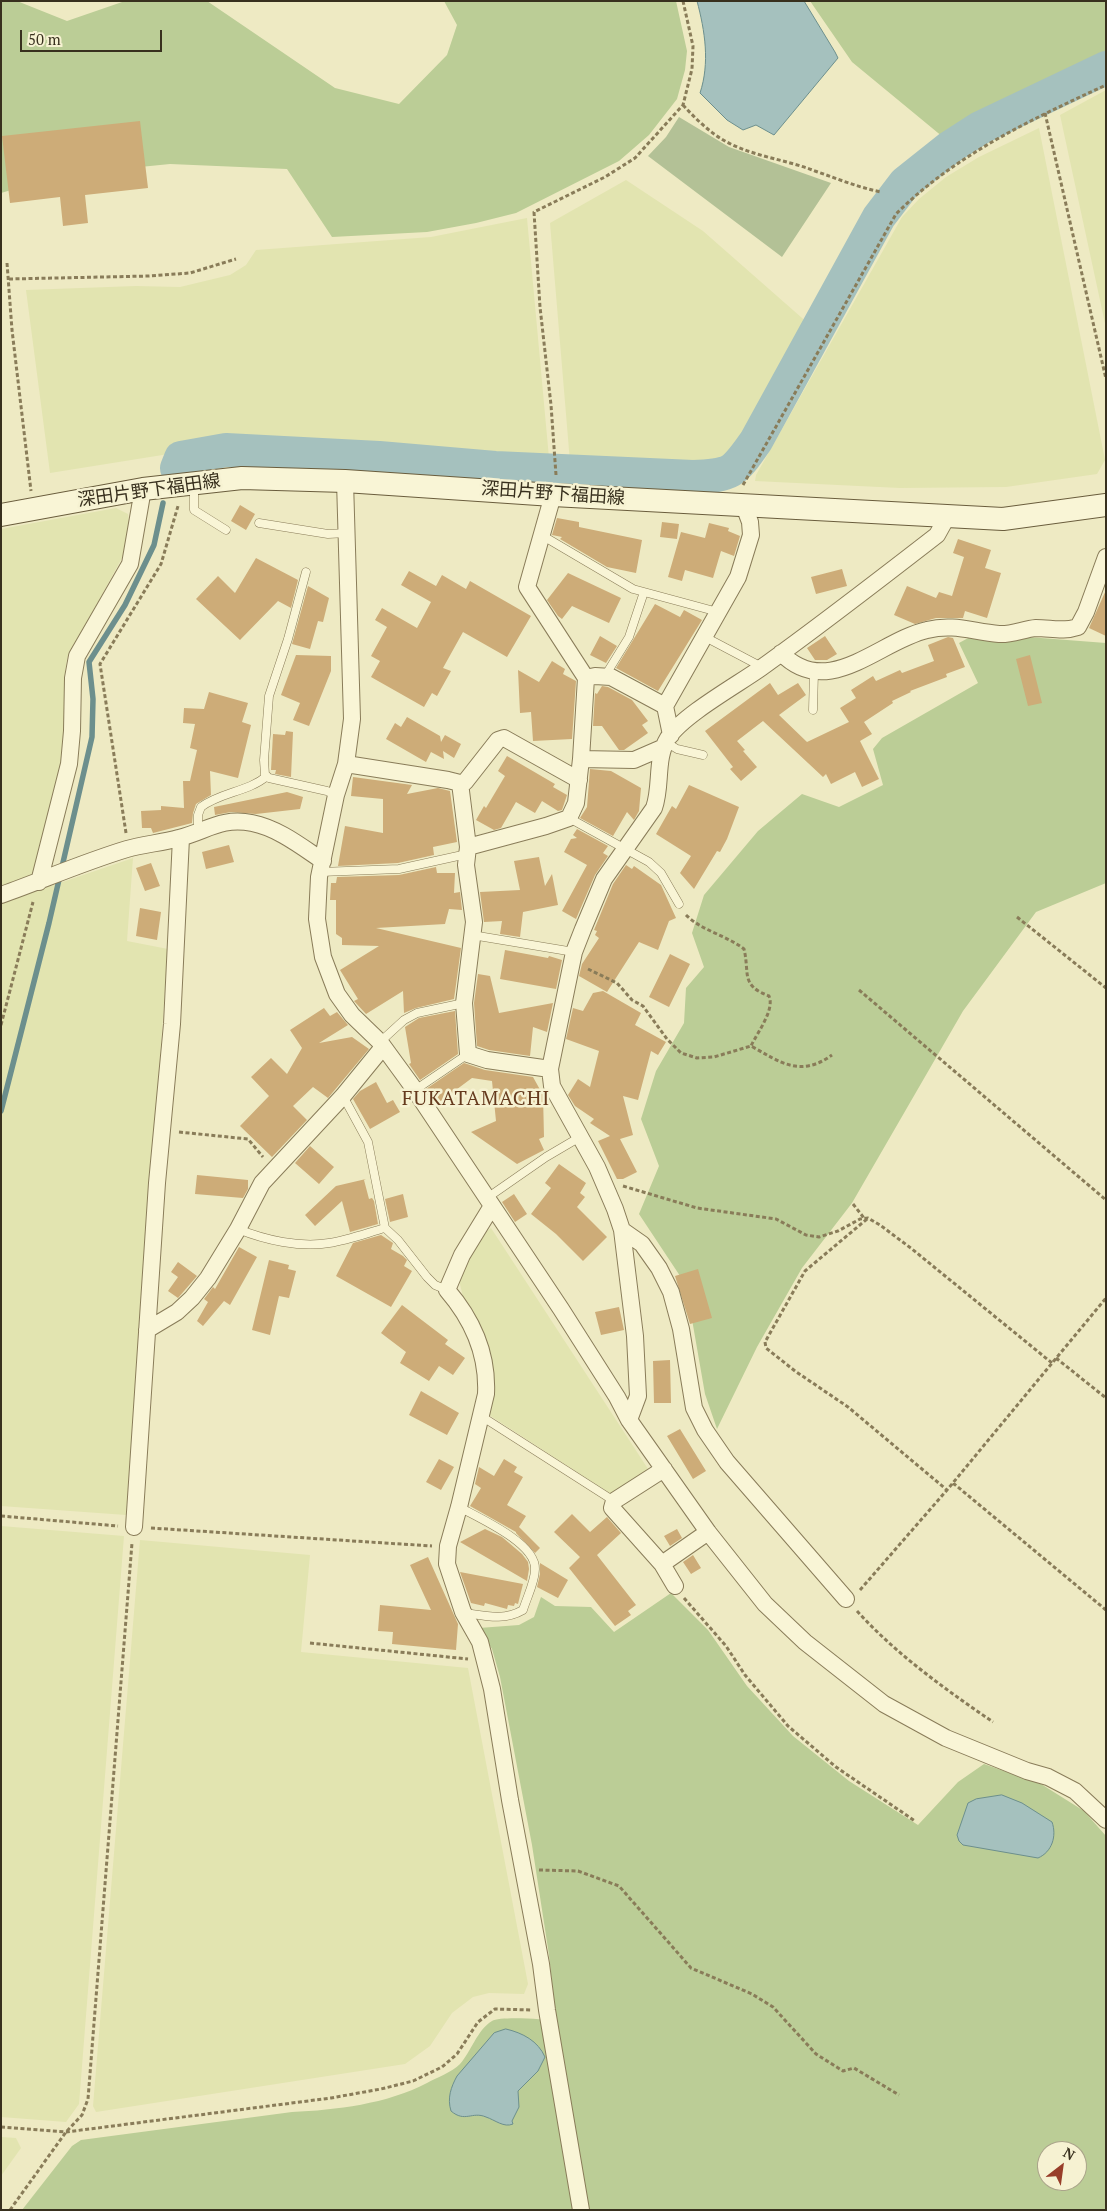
<!DOCTYPE html>
<meta charset="utf-8">
<style>
body{margin:0}
#map{position:relative;width:1107px;height:2211px;overflow:hidden;background:#eeeac3;font-family:"PT Serif",serif}
canvas{display:block}
.frame{position:absolute;inset:0;border:2px solid #38301e;pointer-events:none}
.north{position:absolute;left:1037px;top:2141px;width:50px;height:50px;box-sizing:border-box;background:#f6f2d2;border:1px solid #aaa48a;border-radius:50%;rotate:30deg;font-size:14px;font-weight:700;line-height:20px;text-align:center;color:#38301e}
.north::after{content:'';display:block;margin:auto;width:18px;height:22px;background:#983e29;clip-path:polygon(50% 0,100% 100%,50% 72%,0 100%)}
.scale{position:absolute;left:20px;top:30px;width:142px;height:22px;box-sizing:border-box;border:2px solid #38301e;border-top:0;padding-left:6px;font-size:15px;line-height:18px;white-space:nowrap;color:#38301e;-webkit-text-stroke:4px #f6f2d2;paint-order:stroke}
</style>
<div id="map">
<canvas width="1107" height="2211"></canvas>
<div class="frame"></div>
<div class="north">N</div>
<div class="scale">50 m</div>
</div>
<script>
const ctx = document.querySelector('canvas').getContext('2d');
ctx.lineJoin = 'round';
function fill(path, color) { ctx.fillStyle = color; ctx.fill(path, 'evenodd'); }
function strokePath(path, color, width, dash) { ctx.strokeStyle = color; ctx.lineWidth = width; ctx.lineCap = dash ? 'butt' : 'round'; ctx.setLineDash(dash || []); ctx.stroke(path); }
function write(font, color, halo, rows, align = 'center') {
  ctx.font = font + ' "PT Serif","Noto Sans JP",serif'; ctx.lineWidth = 5; ctx.setLineDash([]); ctx.textBaseline = 'middle'; ctx.strokeStyle = halo; ctx.fillStyle = color; for (const [text, x, y, turn = 0] of rows) {
    ctx.save(); ctx.translate(x, y); ctx.rotate((+turn || 0) * Math.PI / 180); ctx.textAlign = isNaN(turn) ? turn : align; if (halo) ctx.strokeText(text, 0, 0); ctx.fillText(text, 0, 0); ctx.restore();
  }
}
fill(new Path2D(`
 M1106 90V328L1060 115Z
 M1039 128 1105 460 1097 474 1006 487 900 488 755 481 756 475 902 217 919 199 946 177 979 157Z
 M626 180 703 231 810 325 745 437 730 455 711 465 570 462 550 223Z
 M527 218 549 458 545 466 328 449 225 445 50 473 26 290 136 286 180 287 230 275 246 265 256 250 431 237Z
 M116 508 128 514 130 531 123 556 67 659 64 680V759L36 868 29 879 1 888V529Z
 M133 858 127 941 168 949 126 1515 1 1506V903Z
 M491 1228 650 1472 614 1496 486 1413 493 1379 491 1357 483 1333 464 1301 459 1280 481 1235Z
 M1 1526 124 1536 79 2104 66 2122 1 2117Z
 M140 1540 310 1555 301 1652 468 1668 528 1984 524 1994 489 1993 473 1997 452 2013 430 2046 405 2064 96 2112 93 2106Z
 M1 2137 16 2138 21 2148 1 2176Z`), '#e2e4b0');
fill(new Path2D(`
 M1 1H17L67 21 125 1H207L335 88 399 104 447 55 457 25 444 1H676L687 51 685 70 677 99 649 135 619 161 516 213 476 223 427 232 332 237 287 169 170 164 90 172 28 185 1 193Z
 M810 1H1106V52L1004 108 949 142 852 62Z
 M1015 636 1106 643V883L1036 912 963 1011 852 1203 802 1268 757 1347 717 1429 705 1394 686 1285 639 1214 659 1166 641 1119 656 1071 684 1023 686 988 704 967 692 933 704 895 758 831 802 794 839 807 883 785 873 749 882 738 978 683 959 643 970 637Z
 M671 1593 708 1630 747 1686 793 1736 849 1781 918 1825 958 1782 984 1764 1041 1784 1084 1811 1106 1836V2210H22L72 2146 81 2140 292 2112C336 2110 387 2104 427 2083 436 2078 452 2072 460 2064 471 2052 477 2030 492 2021 500 2016 545 2019 556 2021L549 1955 532 1845 500 1677 492 1649 479 1628 519 1625 534 1617 541 1597 555 1606 591 1607 614 1632ZM1047 2151H1077V2181H1047Z`), '#bbcd96');
fill(new Path2D(`
 M679 117 729 147 831 183 782 257 648 156 666 137Z`), '#b3c196');
const water = new Path2D(`
 M697 1H804L835 52 838 58 774 135 756 125 743 130 727 120 700 93C710 63 705 31 697 1Z
 M1002 1795 1022 1803 1052 1822C1057 1836 1052 1852 1038 1858L963 1845 959 1841 957 1835 968 1803 976 1799Z
 M506 2029C523 2033 538 2041 545 2057L538 2071 518 2091 519 2107 512 2121 513 2124C504 2128 495 2120 486 2117 472 2111 465 2123 451 2111 447 2098 451 2087 457 2076L494 2033Z`);
fill(water, '#a5c1be');
strokePath(water, '#6c8f8d', 1);
strokePath(new Path2D(`
 M1 1111 49 923 92 737 93 699 89 662 125 605 154 545 163 503`), '#6c8f8d', 5.5);
strokePath(new Path2D(`
 M177 468 181 458 226 450 379 458 495 468 693 477C732 475 733 474 756 441L879 217 905 183 949 148 980 128 1106 68`), '#a5c1be', 34);
fill(new Path2D(`
 M140 121 148 188 85 195 88 223 63 226 60 197 10 203 2 136Z
 M240 505 255 514 246 530 231 521Z
 M557 518 579 522V527L642 540 636 573 607 567 560 539 562 537 552 535Z
 M662 522 679 524 677 539 660 537Z
 M709 523 729 528 728 531 740 536 734 556 721 551 713 578 685 570 682 581 668 577 681 532 705 538Z
 M958 539 991 550 985 568 1001 573 987 618 965 611 963 618H936L915 624 894 615 907 586 936 598 939 592 952 596 964 557 953 553Z
 M256 558 298 580 291 608 278 601 240 640 196 599 218 576 235 593Z
 M842 569 847 586 816 594 811 577Z
 M409 571 436 586 442 575 466 589 470 581 531 616 507 657 463 632 443 668 451 671 437 696 432 693 424 707 371 677 380 661 371 656 387 627 375 620 382 608 417 628 431 602 401 585Z
 M568 573 621 598 609 623 572 606 562 619 558 616 547 600Z
 M308 586 329 598 323 622 318 621 310 649 292 644Z
 M1106 590V636L1089 628Z
 M655 604 680 617 684 610 702 620 658 691 616 668Z
 M600 636 617 646 606 663 590 655Z
 M825 636 837 654 827 660H815L807 648Z
 M948 637 953 638 965 667 946 674 947 677 910 691 911 692 892 701 893 703 864 722 872 734 860 741 879 779 862 787 855 772 831 784 826 774 823 777 763 721 737 741 745 750 743 751 757 767 741 781 730 769 733 767 705 731 770 683 778 695 798 683 806 695 779 715 807 742 849 722 840 708 856 698 851 690 873 676 876 681 900 670 902 673 934 661 928 645Z
 M296 655 331 656V671L309 726 293 720 300 703 281 695Z
 M1030 655 1042 703 1028 706 1016 659Z
 M552 661 565 669 563 674 576 681 572 739 533 741 531 712 520 713 518 670 539 682Z
 M602 686 608 687 632 700 648 721 642 725 648 733 624 750H619L602 726H593L595 693 597 694Z
 M209 692 248 703 242 722 251 725 238 778 210 771 211 795 196 804 193 813 192 823 153 833 151 828H142L141 811 161 810V806L184 808 183 781H190L197 750 190 748 195 724 183 723 184 708 204 709Z
 M407 717 440 736 441 742 445 735 461 744 454 758 443 751 444 759 431 752 426 762 386 739 395 723 401 727Z
 M286 731 293 732 291 777 275 774 276 770H271L273 734 285 735Z
 M507 756 555 784 553 787 567 795 562 810 558 811 542 801 535 813 516 802 501 828 494 830 476 820 484 806 486 808 505 776 498 771Z
 M590 769 611 771 641 788 639 811 634 820 627 812 613 836 580 818 587 807Z
 M353 777 412 785 407 794 438 788 450 791 457 842 433 847 434 855 398 863 338 866 345 826 383 833V799L351 796Z
 M689 785 739 807 727 839 720 852 717 851 694 889 680 873 691 856 656 834 672 806 676 809Z
 M287 792 303 797 300 809 256 814 231 812 215 815 214 807Z
 M577 829 608 846 603 853 608 856 595 875 576 919 562 911 587 865 564 852 571 839 577 838 573 835Z
 M229 845 234 862 206 869 202 852Z
 M539 857 545 886 552 874 558 905 523 912 520 937 500 934 502 921 484 922 480 892 520 890 514 861Z
 M151 863 160 886 145 891 136 868Z
 M626 865 632 869 634 866 661 885 676 918 669 921 658 950 639 942 607 992 579 976 582 964 599 938 595 935 597 931 594 930 613 884Z
 M436 867 437 873H455L454 893 460 892 462 910 449 909 445 924 376 928 461 948 454 999 416 1008 404 1013 403 991 366 1014 354 1001 358 999 340 970 379 946 342 945V938L336 934V900H330L331 883H336L337 877 399 875Z
 M140 908 161 912 157 940 136 936Z
 M505 950 548 958 549 956 562 960 556 989 500 979Z
 M670 954 690 964 669 1007 649 997Z
 M478 974 490 976 499 1013 553 1003 547 1032 533 1027 530 1056 489 1050 477 1046 474 1003Z
 M603 991 641 1013 635 1025 666 1042 658 1055 651 1051 638 1100 623 1096 633 1135 620 1139 637 1172 623 1179H617L598 1141 610 1136 590 1123 594 1119 575 1106 568 1095 578 1079 590 1087 599 1051 566 1039 573 1008 583 1011 593 993Z
 M324 1008 330 1016 337 1012 348 1025 319 1043 352 1037 369 1049 328 1098 313 1087 293 1106 307 1120 272 1157 240 1126 269 1096 251 1077 271 1058 287 1074 302 1048 290 1030Z
 M455 1011 458 1054 420 1080 409 1064 411 1063 405 1027 419 1018Z
 M464 1063 485 1070 533 1077 543 1095 544 1137 539 1139 544 1150 517 1164 471 1132 496 1121 492 1081 472 1078 437 1104 426 1089Z
 M376 1082 387 1103 393 1100 400 1112 370 1129 353 1099 360 1091Z
 M310 1146 334 1167 319 1184 295 1163Z
 M559 1164 586 1183 580 1193 585 1197 577 1207 607 1237 583 1261 556 1234 531 1214 551 1188 545 1183Z
 M197 1175 248 1180V1189L243 1198 195 1194Z
 M366 1179 364 1180 369 1199 372 1198 374 1201 378 1224 350 1232 342 1201 315 1226 305 1215 336 1186Z
 M403 1194 408 1217 390 1222 385 1199Z
 M514 1194 527 1214 515 1222 502 1202Z
 M381 1235 393 1243 391 1249 403 1256 407 1260 404 1266 412 1271 391 1307 336 1276 353 1243Z
 M239 1247 257 1257 230 1305 224 1301 203 1326 197 1321 208 1302 204 1299 213 1287 215 1289Z
 M269 1260 289 1265 288 1269 296 1271 289 1298 279 1296 270 1335 252 1330Z
 M178 1262 197 1276 178 1298 168 1291 178 1277 171 1272Z
 M698 1269 712 1318 690 1324 675 1276Z
 M402 1305 448 1340 445 1344 465 1358 453 1375 439 1366 429 1381 400 1363 406 1352 381 1333Z
 M619 1307 624 1330 601 1335 595 1312Z
 M670 1360 671 1403H654L653 1361Z
 M421 1391 459 1413 447 1435 409 1415Z
 M680 1429 706 1471 693 1479 667 1436Z
 M439 1459 454 1467 441 1490 426 1482Z
 M504 1459 517 1467 514 1472 523 1477 507 1505 526 1516 519 1527 540 1548 535 1553 516 1533V1532L470 1506 481 1488 475 1484 479 1467 494 1476Z
 M572 1514 590 1532 607 1517 621 1533 597 1555 636 1605 628 1611 631 1615 615 1626 569 1568 580 1557 554 1532Z
 M485 1529 502 1537 522 1554 528 1562 529 1569 527 1581 460 1542Z
 M677 1529 682 1538 670 1546 664 1536Z
 M693 1555 701 1568 691 1574 683 1562Z
 M428 1557 458 1624 456 1650 392 1644 393 1632 378 1631 380 1605 431 1610 410 1565Z
 M540 1563 568 1580 558 1598 537 1587 540 1574Z
 M460 1572 523 1584 518 1604 515 1603 514 1606 508 1605 507 1609 485 1603 484 1606 471 1603Z`), '#cdac78');
const service = new Path2D(`
 M194 485V510L226 530
 M259 523 328 534 347 533
 M543 536 633 589 718 612
 M306 572 288 639 269 696 264 760 265 775 269 778 327 791 336 795
 M705 637 762 667
 M605 676 629 637 644 592
 M813 710 814 672
 M666 742 677 749 703 755
 M569 818 649 862 661 873 679 904
 M198 830V815L201 807C221 792 248 792 267 776
 M320 872 399 869 467 854
 M472 935 574 952
 M380 1042 404 1020 417 1013 464 1003
 M415 1090 468 1054
 M343 1096 368 1142 385 1228 398 1240 427 1277 435 1285 447 1290
 M487 1198 546 1157 580 1137
 M238 1229C265 1240 300 1248 329 1243 348 1240 367 1233 385 1228
 M481 1416 614 1501
 M459 1507C479 1518 536 1543 535 1569 535 1582 527 1597 523 1610 504 1621 486 1616 465 1613`);
const minor = new Path2D(`
 M345 481 352 719 346 764 336 795 319 877 317 919 323 957 337 994 352 1015 380 1042 415 1090 561 1309 617 1397 629 1420 708 1532 765 1604 805 1642 884 1704 946 1738 1027 1771 1048 1777 1075 1791 1106 1820
 M553 495 527 587 586 678 581 759
 M781 653C828 701 879 641 927 630 954 623 973 632 999 634 1011 635 1024 629 1036 628 1051 628 1063 632 1078 627L1086 612 1106 557
 M586 678 595 676 611 677 665 706 671 735
 M665 706 738 577 751 535 750 522 744 506
 M346 764 448 780 460 783 465 782 498 740 504 738 579 780
 M460 783 468 847 466 865 474 922 464 1003 468 1054 487 1060 550 1069
 M468 847 546 826 569 818 576 803 581 759 634 760 664 747
 M39 882 69 764 72 731 73 678 77 656 130 564 143 489
 M1 895C43 880 84 862 127 849 144 844 162 843 179 838 207 831 221 817 252 823 278 828 302 847 323 861
 M492 1206 462 1255 447 1290C472 1319 488 1354 486 1394L459 1507 448 1546 447 1564 463 1612 480 1642 492 1689 510 1800 541 1964 547 2010 581 2210
 M622 1230 642 1244 659 1268 671 1292 681 1329 694 1408 705 1430 727 1462 846 1599
 M147 1330 177 1312 192 1298 208 1278 238 1229 262 1183 343 1096 383 1047
 M629 1420 638 1396 635 1336 622 1230 615 1209 597 1167 552 1086 550 1069 574 952 583 929 604 879 654 808C662 786 655 759 668 738 683 715 737 685 761 668 821 625 879 580 937 535L947 517
 M664 1469 614 1501 612 1508 662 1564 708 1532
 M134 1527 157 1183 172 1024 181 838
 M662 1564 675 1586`);
const secondary = new Path2D(`
 M1 515 143 489 242 478 345 481 553 495 1003 519 1106 505`);
strokePath(service, '#897c59', 9);
strokePath(minor, '#897c59', 18);
strokePath(secondary, '#6a5d3d', 24);
strokePath(new Path2D(`
 M683 105C694 117 706 129 720 138 748 156 785 159 815 171 838 179 857 187 881 192
 M1045 113 1106 379
 M7 263 12 330 31 491
 M9 279 149 276 190 273 236 259
 M556 475 551 405 540 307 534 212 605 177 635 158 683 105 692 69 693 46 683 1
 M743 485 896 214C955 155 1030 120 1106 85
 M126 833 100 664 161 564 178 506
 M686 915C702 931 726 935 744 949 750 974 740 985 769 996 775 1010 757 1033 751 1046
 M1017 917 1106 988
 M588 969 617 983 632 1000 643 1006 667 1039 681 1053 697 1058 714 1057 751 1046C780 1062 800 1078 832 1055
 M859 990 1106 1200
 M1 1025 33 902
 M179 1132 248 1139 263 1157
 M623 1186 697 1208 776 1219 806 1235 819 1237 838 1231 860 1219 868 1218 880 1225 912 1249 1052 1363
 M853 1204 864 1218
 M867 1219 805 1271 765 1342 766 1348 795 1371 848 1407 947 1490
 M1056 1358 1106 1398
 M953 1483 1106 1610
 M1 1516 118 1526
 M151 1528 432 1546
 M860 1590 947 1490 1106 1298
 M684 1598 726 1646 745 1675 788 1726 836 1767 915 1821
 M857 1611C897 1655 945 1689 993 1722
 M310 1643 468 1659
 M539 1870 578 1871 619 1886 691 1968 752 1994 773 2007 816 2054 843 2071 854 2068 899 2095
 M1 2127 66 2132 331 2098 381 2089 413 2081 442 2067 457 2054 478 2022 495 2009 531 2010
 M10 2210 66 2132 82 2115 88 2099 132 1543`), '#897c59', 3, [4, 2.5]);
strokePath(service, '#f9f5d6', 8);
strokePath(minor, '#f9f5d6', 16);
strokePath(secondary, '#f9f5d6', 22);
write('18px', '#38301e', '#f6f2d2', [
 ["深田片野下福田線",149,491,-8],
 ["深田片野下福田線",553,494,4]
]);
ctx.letterSpacing = '1px';
write('20px', '#653a1d', '#f6f2d2', [
 ["FUKATAMACHI",476,1099]
]);
ctx.letterSpacing = '0px';
</script>
